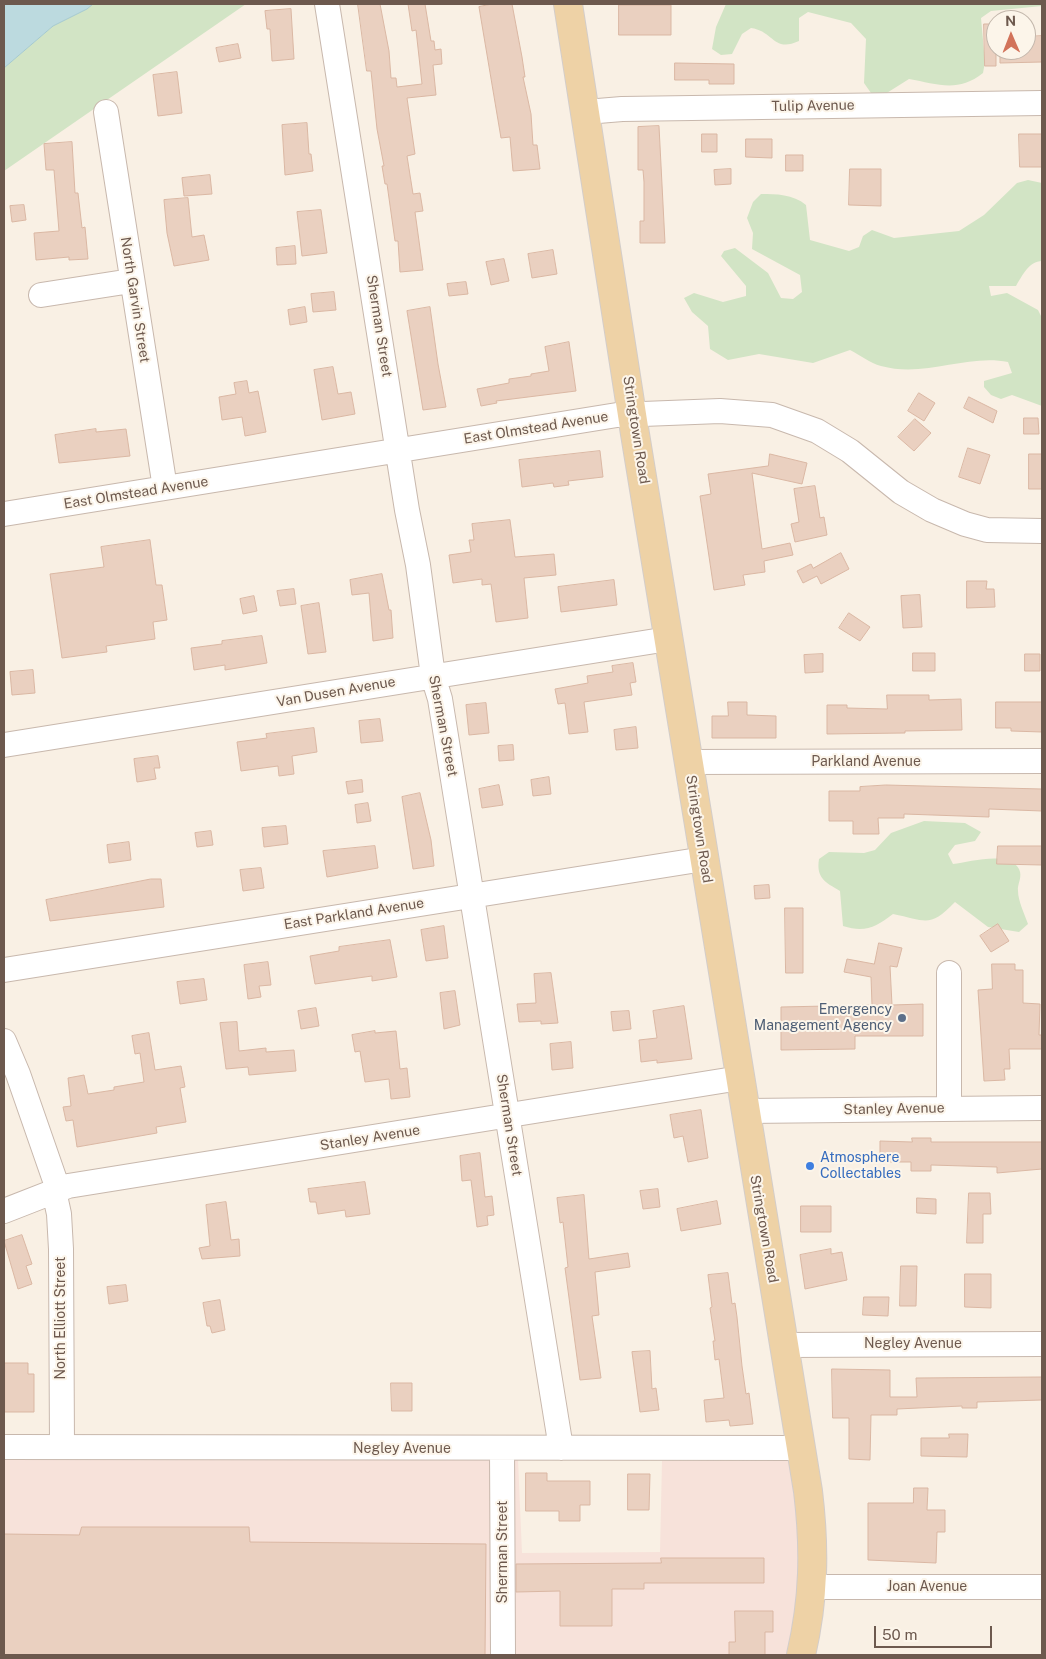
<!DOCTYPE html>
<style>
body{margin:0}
#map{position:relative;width:1046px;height:1659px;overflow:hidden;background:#f9f0e4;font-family:"Public Sans",sans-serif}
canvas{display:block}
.frame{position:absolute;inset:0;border:5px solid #6d594e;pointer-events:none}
.north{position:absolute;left:986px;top:10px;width:50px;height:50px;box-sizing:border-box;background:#fcf5ea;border:1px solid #c3b7ac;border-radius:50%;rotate:359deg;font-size:14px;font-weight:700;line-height:20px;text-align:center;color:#6d594e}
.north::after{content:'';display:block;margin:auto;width:18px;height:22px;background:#d2735a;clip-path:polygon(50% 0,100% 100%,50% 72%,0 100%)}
.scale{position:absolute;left:874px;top:1626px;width:118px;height:22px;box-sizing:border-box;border:2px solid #6d594e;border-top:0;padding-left:6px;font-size:15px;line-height:18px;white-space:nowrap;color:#6d594e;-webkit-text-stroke:4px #fcf5ea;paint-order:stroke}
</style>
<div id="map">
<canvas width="1046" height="1659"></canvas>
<div class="frame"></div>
<div class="north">N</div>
<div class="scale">50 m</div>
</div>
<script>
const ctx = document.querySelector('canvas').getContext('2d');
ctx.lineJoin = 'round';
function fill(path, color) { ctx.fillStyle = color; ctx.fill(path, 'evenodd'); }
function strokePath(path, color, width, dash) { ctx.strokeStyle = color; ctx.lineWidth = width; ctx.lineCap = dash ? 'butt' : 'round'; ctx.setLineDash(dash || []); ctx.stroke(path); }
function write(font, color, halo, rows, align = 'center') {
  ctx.font = font + ' "Public Sans",sans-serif'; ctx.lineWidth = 4; ctx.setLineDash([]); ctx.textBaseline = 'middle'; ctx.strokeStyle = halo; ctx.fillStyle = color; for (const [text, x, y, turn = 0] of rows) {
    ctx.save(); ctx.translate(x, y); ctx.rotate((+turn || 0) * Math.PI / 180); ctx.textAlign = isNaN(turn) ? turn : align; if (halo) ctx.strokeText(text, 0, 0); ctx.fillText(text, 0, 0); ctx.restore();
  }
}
fill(new Path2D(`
 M4 1457 518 1459 522 1553 660 1552 662 1461 792 1460 808 1540 792 1655H4Z`), '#f7e2da');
fill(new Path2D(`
 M93 4H246L4 171V68L53 26 87 9Z
 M726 4H1042V6L991 11 981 18 985 62 983 73C958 93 937 84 909 79L882 96 871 93 864 83 866 39 851 23 808 12 799 18V41C773 53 774 31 751 28L742 34 732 54 721 55 712 49 716 27Z
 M1028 180 1042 183V261C1029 261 1022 276 1016 286H989L991 296 1007 293 1038 310 1042 318V406L1012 395 1001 399 991 395 984 387V381L1012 373 1008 362C966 354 925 378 881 366 870 363 860 355 850 350L813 363 759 354 728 360 710 349 708 326 692 312 684 298 694 293 723 302 746 296V286L721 256 724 251 735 248 768 273 781 298 793 299 802 292 800 275 752 249 753 233 747 218 753 202 761 194C776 194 793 194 806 205L810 240 849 251 859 247 863 236 872 230 894 238 959 231 984 215 1017 183Z
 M924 821 965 823 981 832 975 841 955 845 948 854 953 864C970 862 1009 850 1019 869 1023 877 1017 884 1018 891 1018 901 1025 915 1028 924L1019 932 988 927 955 902C930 928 927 921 893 914 876 927 865 933 843 926L840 891C825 882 816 878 819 859L829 852 864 853 875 850 891 833Z`), '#d2e4c5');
const water = new Path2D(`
 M4 4H93L87 9 53 26 4 68Z`);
fill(water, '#bcdadf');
strokePath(water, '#a4c9cf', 1);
const building = new Path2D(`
 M358 4H380L389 51 391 78H396L397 87 422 84 416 30 412 31 408 4H425L431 41H434L435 50 441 49 442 64 433 65 436 95 407 98 415 154 407 156 413 194 420 193 423 211 415 212 423 270 400 272 398 241H395L387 184H385L382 166H384L377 129 371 71H367Z
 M492 4H512L522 57 525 77H523L531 114 533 145H537L540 169 513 171 510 137 501 138 479 7Z
 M619 5H671V35H619Z
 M291 9 294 59 272 61 270 29H267L265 11Z
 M984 24H996V66H985Z
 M1042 36V62L1000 63V50H1026V37Z
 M238 44 241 58 219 62 216 48Z
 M675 63 734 64V84H709V80H675Z
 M177 72 182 113 158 116 153 75Z
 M307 123 309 154H311L313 171 285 175 282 125Z
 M659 126 665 243H640V221H644V182L643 170H638V127Z
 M702 134H717V152H702Z
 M1019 134H1042V167H1020Z
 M746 139H772V158L746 157Z
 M72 142 75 193H78L82 228 85 227 88 259 69 260V257L36 260 34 233 59 231 54 170H46L44 144Z
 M786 155H803V171H786Z
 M731 169V184L715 185 714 170Z
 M850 169H881V206L849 205Z
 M210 175 212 194 184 196 182 178Z
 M188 198 192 237 204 235 209 260 174 266 167 233 164 200Z
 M24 205 26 220 12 222 10 206Z
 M321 210 327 253 302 256 297 212Z
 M295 246 296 264 277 265 276 248Z
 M553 250 557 274 532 278 528 254Z
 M504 259 509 281 491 285 486 262Z
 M466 282 468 294 449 296 447 284Z
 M334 292 336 310 313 312 311 294Z
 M305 307 307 322 290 325 288 310Z
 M430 307 438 364 446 407 423 410 407 311Z
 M569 342 576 391 496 401 497 403 481 406 477 389 509 383V379L531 376V374L549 371 545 347Z
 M333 367 338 394 351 392 355 414 322 420 314 370Z
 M247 381 249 393 258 391 266 432 245 436 242 417 222 420 219 397 236 394 234 383Z
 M919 393 935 403 924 421 908 411Z
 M969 397 997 411 993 423 964 408Z
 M1024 418H1038L1039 434H1024Z
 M915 419 931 433 914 451 898 437Z
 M96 429V432L126 429 130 456 59 463 55 435Z
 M968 448 990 455 980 484 959 477Z
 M600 451 603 477 568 481 569 485 554 487 553 483 522 487 519 460Z
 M770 454 807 463 802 484 752 473 762 549 790 543 793 555 764 561 765 572 743 575 745 585 714 590 700 496 711 494 708 474 768 466Z
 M1029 454H1042V489H1029Z
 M815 486 820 518 824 517 827 535 795 542 791 524 799 522 794 489Z
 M510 520 515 557 554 554 556 575 524 578 528 618 496 622 491 584 482 585V579L453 583 449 555 471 552 469 540H474L472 524Z
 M150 540 156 585H162L167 620 153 622 155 639 106 646 107 652 62 658 50 574 104 567 101 547Z
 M841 553 849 569 821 584 817 576 803 583 797 571 811 564 813 568Z
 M382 574 389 610H391L393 638 373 641 369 593 352 595 350 580Z
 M614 580 617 605 561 612 558 587Z
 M967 581H987L986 589H994L995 607 967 608Z
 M294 589 296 604 280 606 277 591Z
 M920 595 922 627 903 628 901 596Z
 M254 596 257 611 243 614 240 599Z
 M319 603 326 652 308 654 301 606Z
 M849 613 870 627 860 641 839 628Z
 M262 636 267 663 225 670V665L194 670 191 648 222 644V641Z
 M913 653H935V671H913Z
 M823 654V672L805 673 804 655Z
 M1025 654H1040V671H1025Z
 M633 663 636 682 630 683 632 695 584 702 588 732 569 734 565 703 558 704 555 689 588 683 587 676 613 672 612 666Z
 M33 670 35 693 12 695 10 672Z
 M887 695H929V700L961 699 962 730 905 731V733L827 734V705H847V708L887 709Z
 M728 702H747V715L776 716V738H712V716H728Z
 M996 702H1042V732L1011 731V728H996Z
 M486 703 489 733 469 735 466 705Z
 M380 719 383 741 361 743 359 721Z
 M636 727 638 748 616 750 614 730Z
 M314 728 317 752 292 756 294 774 279 776 278 766 241 771 237 742 267 738 266 734Z
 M513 745 514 760 499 761 498 746Z
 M158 756 160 768H154L156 779 137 782 134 759Z
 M549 777 551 794 533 796 531 780Z
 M362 780 363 792 348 794 346 782Z
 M499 785 503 805 482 808 479 789Z
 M886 785 1042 789V811L989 809V817L904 814V818H878L879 834H853V821H829V791H860V787Z
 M420 793 431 840 434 866 413 869 402 797Z
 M368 803 371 821 357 823 355 805Z
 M286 826 288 844 264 847 262 828Z
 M211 831 213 845 197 847 195 833Z
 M129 842 131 860 109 863 107 845Z
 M375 846 378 868 327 877 323 851Z
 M998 846H1042V865L997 864Z
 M261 868 264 888 243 891 240 870Z
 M151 879H161L164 907 50 921 46 900Z
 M769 885 770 898 755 899 754 886Z
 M785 908H803V973H786Z
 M998 924 1009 941 991 952 980 936Z
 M444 926 448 958 426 961 421 930Z
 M390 940 397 977 372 981V976L315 984 310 956 339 951V947Z
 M879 943 902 948 897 967 890 966 892 1005 923 1004V1036H855V1049L781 1050V1007L872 1005 871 977 844 972 847 959 874 964Z
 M268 962 271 985 259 986 261 997 248 999 244 965Z
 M992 964H1015V970H1023V1003L1040 1004 1039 1035H1042V1049H1009L1010 1069H1004L1005 1080 984 1081 978 990 992 989Z
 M551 973 558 1023 541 1024V1021L519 1022 517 1004 536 1003 534 974Z
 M204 979 207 1000 180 1004 177 982Z
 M455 991 460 1025 444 1029 440 993Z
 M684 1006 692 1059 657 1063V1060L641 1062 639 1040 657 1038 653 1011Z
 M316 1008 319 1026 301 1029 298 1011Z
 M629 1011 631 1029 613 1031 611 1012Z
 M237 1022 239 1051 266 1048V1052L294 1050 296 1071 249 1075 248 1067 226 1069 220 1023Z
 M375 1031V1033L396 1031 400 1069 407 1068 410 1097 391 1099 389 1079 365 1082 360 1051 355 1052 352 1035Z
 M149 1033 155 1070 181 1066 185 1087 180 1088 186 1122 156 1127 157 1133 77 1147 73 1120 66 1121 63 1107 71 1106 68 1078 84 1075 88 1094 114 1090V1087L144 1082 140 1053 135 1054 132 1036Z
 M571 1042 573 1068 552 1070 550 1044Z
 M701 1110 708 1158 688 1162 683 1136 674 1138 670 1115Z
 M912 1138H931V1142H1042V1169L997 1173V1167L931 1165V1171H911V1162H880V1141L912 1142Z
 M480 1153 485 1197 492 1196 494 1215 487 1216 488 1225 477 1227 471 1180 462 1181 460 1156Z
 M365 1182 370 1214 346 1217 345 1210 318 1214 316 1202H310L308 1189Z
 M658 1189 660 1207 643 1209 640 1191Z
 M969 1193H990L991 1214H983V1243H967Z
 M584 1195 589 1259 628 1253 630 1267 595 1272 599 1315 592 1316 601 1378 580 1380 565 1268 568 1267 563 1222 560 1223 557 1198Z
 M917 1198 936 1199V1214L917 1213Z
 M717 1201 721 1224 681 1231 677 1209Z
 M226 1202 231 1240 239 1239 240 1256 202 1259 199 1248 210 1246 206 1205Z
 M801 1206H831V1232H801Z
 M22 1235 32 1264 26 1266 32 1284 18 1289 4 1241Z
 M831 1249V1254L842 1252 847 1280 805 1289 800 1255Z
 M901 1266H917L916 1306H900Z
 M728 1273 732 1304 735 1303 737 1317 742 1366 746 1394 749 1393 753 1424 730 1426 729 1420 706 1422 704 1400 724 1398 719 1359 715 1360 713 1341H715L710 1308 712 1307 708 1275Z
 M965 1274H991V1308L965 1307Z
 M126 1285 128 1301 109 1304 107 1287Z
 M864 1297H889L888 1316 863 1315Z
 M220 1300 225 1330 212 1333 210 1326H207L203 1303Z
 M650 1351 652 1389 656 1388 659 1410 640 1412 632 1352Z
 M5 1363H28V1374H34V1412H5Z
 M832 1369 890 1370V1397H917L916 1378 1042 1377V1400L977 1402V1408H962V1406L897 1409V1415H871L870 1460 849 1459V1418H833Z
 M391 1383H412V1411H392Z
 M949 1434H968L967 1457 921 1456V1438H949Z
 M526 1473H547V1481H590V1505H580V1521H559V1511H526Z
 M628 1474H650L649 1510H628Z
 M914 1488H928L927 1510H945V1532H937L936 1563 868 1560V1503H913Z
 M82 1527H249L250 1542 486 1544 485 1655H4V1534L79 1535Z
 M661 1558H764V1583H644V1589H612V1626H560V1591L516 1592V1564L661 1563Z
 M735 1611H773V1632H765V1655H729V1642H735Z`);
fill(building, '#ead0c0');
strokePath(building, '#dab7a3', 1);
const minor = new Path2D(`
 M327 4 407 510 418 565 433 676 440 699 561 1448
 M106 112 165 488
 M585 118 598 111 622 109 1042 103
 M41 295 131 281
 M4 514 617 415 720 411 772 415 817 431 850 451 901 492 932 510 965 524 987 530 1042 531
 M4 745 668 639
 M689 762 1042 761
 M4 970 704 859
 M949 973V1108
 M4 1041 18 1074 58 1189
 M746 1111 1042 1108
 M54 1191 59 1214 61 1249 62 1446
 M4 1211 68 1186 740 1078
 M784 1345 1042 1344
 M4 1447 801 1448
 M502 1449 503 1655
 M812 1587H1042`);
const major = new Path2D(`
 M568 4 635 434 808 1491C815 1549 814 1599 801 1655`);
strokePath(minor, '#c8b8ad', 26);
strokePath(major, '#d3cdca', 30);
strokePath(minor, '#fff', 24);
strokePath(major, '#eed2a6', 28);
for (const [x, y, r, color] of [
 [902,1018,5,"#5c6f8a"],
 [810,1166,5,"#3f7fe0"]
]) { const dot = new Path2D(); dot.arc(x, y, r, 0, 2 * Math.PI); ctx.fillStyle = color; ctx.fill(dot); strokePath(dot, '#fcf5ea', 2); }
write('14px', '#6d594e', '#fcf5ea', [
 ["Tulip Avenue",813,106,-1],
 ["North Garvin Street",135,300,81],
 ["Sherman Street",379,326,81],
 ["East Olmstead Avenue",536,428,-9],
 ["Stringtown Road",636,430,81],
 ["East Olmstead Avenue",136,493,-9],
 ["Van Dusen Avenue",336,692,-10],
 ["Sherman Street",443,726,79],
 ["Parkland Avenue",866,762],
 ["Stringtown Road",699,829,81],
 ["East Parkland Avenue",354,914,-9],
 ["Stanley Avenue",894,1109,-1],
 ["Sherman Street",509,1125,81],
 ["Stanley Avenue",370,1138,-9],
 ["Stringtown Road",764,1229,80],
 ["North Elliott Street",61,1318,-90],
 ["Negley Avenue",913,1344],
 ["Negley Avenue",402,1449],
 ["Sherman Street",503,1552,-90],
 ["Joan Avenue",927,1587]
]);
write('14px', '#4e5e75', '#fcf5ea', [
 ["Emergency",892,1010],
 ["Management Agency",892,1026]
], 'right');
write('14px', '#366cbe', '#fcf5ea', [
 ["Atmosphere",820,1158],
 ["Collectables",820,1174]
], 'left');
</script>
